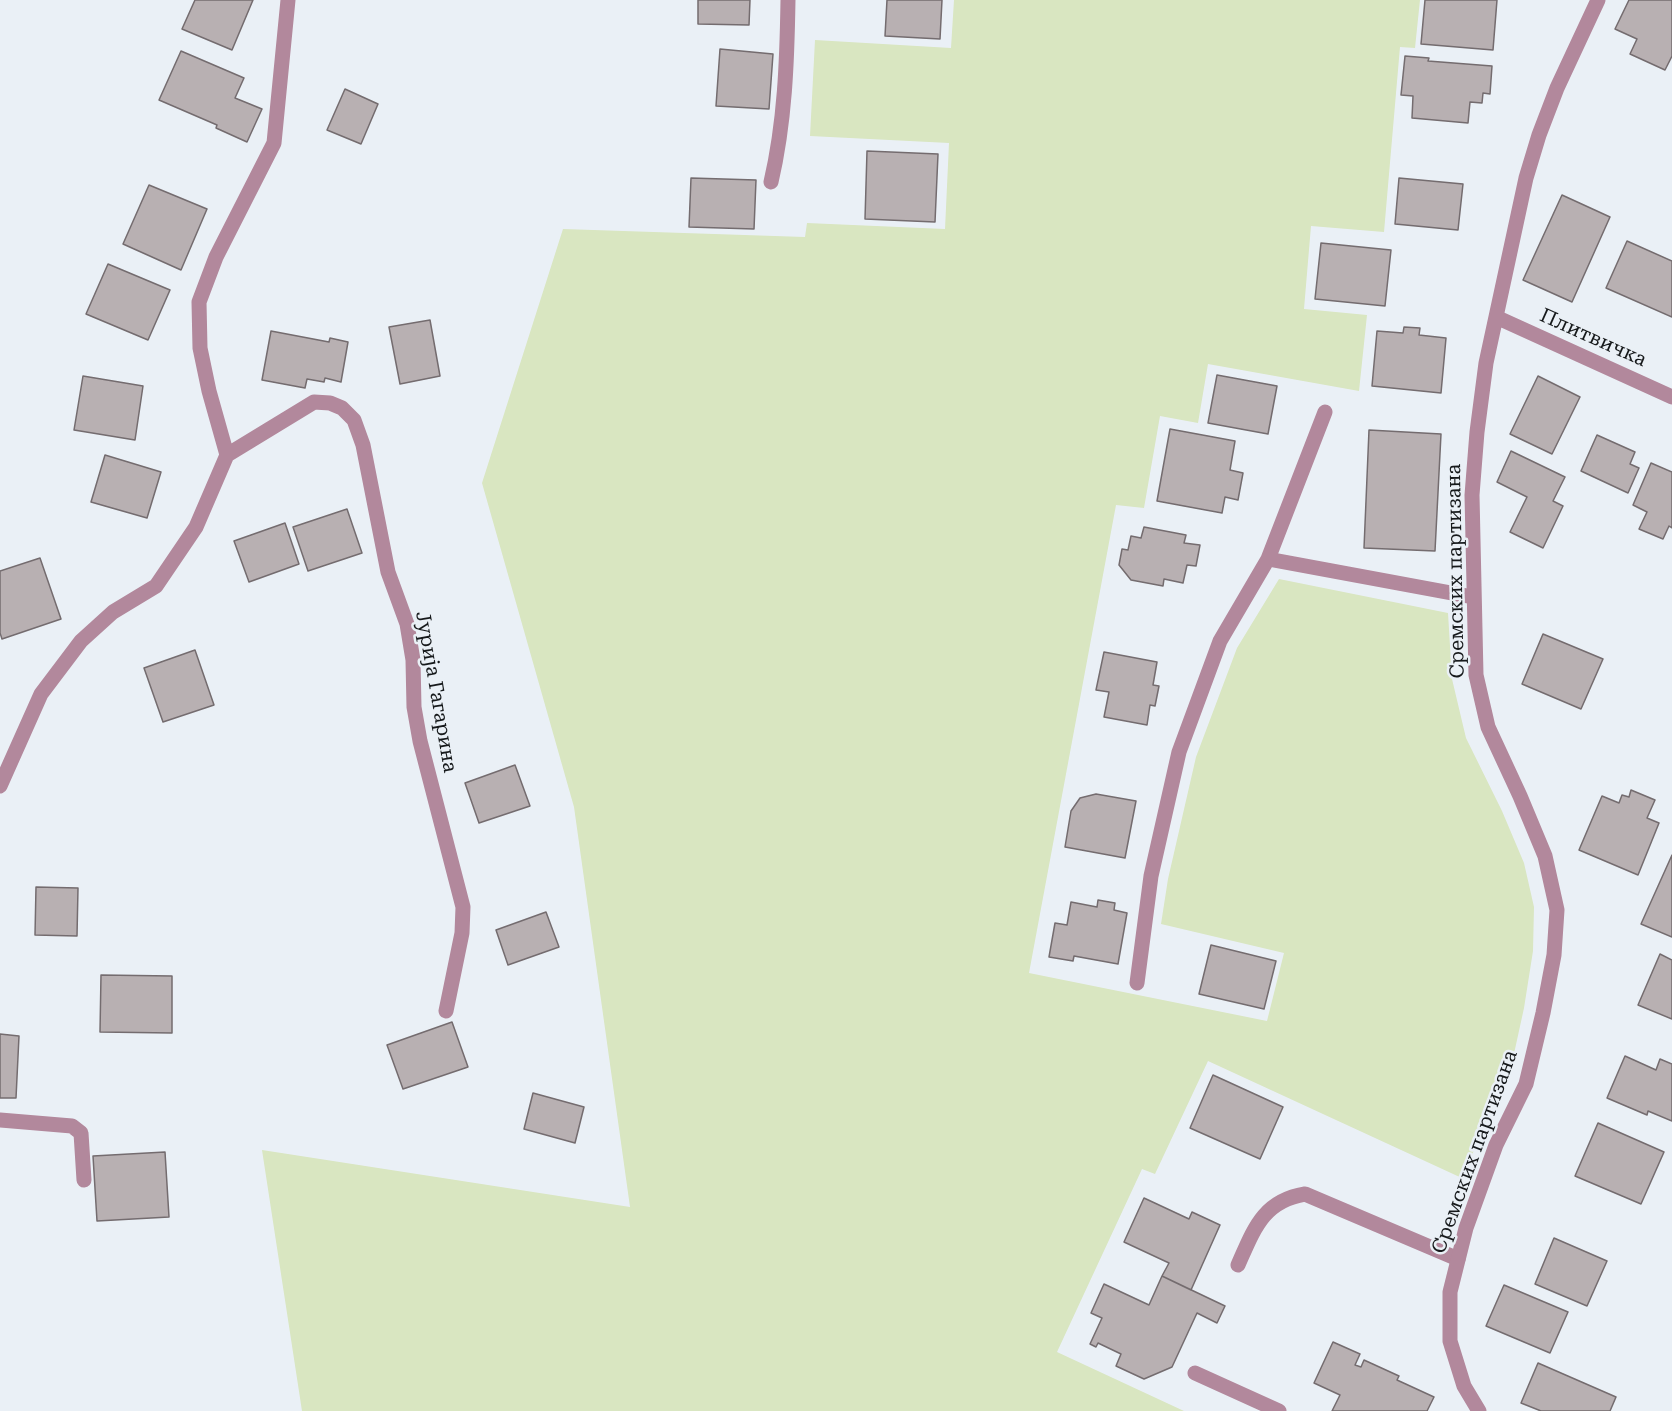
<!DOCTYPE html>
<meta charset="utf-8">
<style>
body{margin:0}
canvas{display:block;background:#eaf0f6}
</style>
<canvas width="1672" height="1411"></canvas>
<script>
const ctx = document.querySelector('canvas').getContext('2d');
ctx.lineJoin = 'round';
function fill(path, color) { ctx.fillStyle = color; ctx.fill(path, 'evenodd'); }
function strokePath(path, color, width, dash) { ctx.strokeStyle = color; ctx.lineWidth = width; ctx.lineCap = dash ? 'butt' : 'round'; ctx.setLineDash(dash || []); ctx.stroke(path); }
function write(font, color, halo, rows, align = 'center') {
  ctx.font = font + ' "Roboto Serif",serif'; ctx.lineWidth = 5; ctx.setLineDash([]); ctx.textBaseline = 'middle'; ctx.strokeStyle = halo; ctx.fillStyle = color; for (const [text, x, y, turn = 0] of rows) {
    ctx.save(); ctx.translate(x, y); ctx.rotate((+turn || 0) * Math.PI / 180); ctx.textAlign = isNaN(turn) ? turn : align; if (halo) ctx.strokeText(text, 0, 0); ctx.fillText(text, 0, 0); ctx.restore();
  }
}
fill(new Path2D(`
 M954 0H1420L1415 48 1400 47 1384 232 1311 226 1304 309 1367 315 1359 391 1208 364 1198 423 1160 416 1144 508 1116 505 1029 973 1267 1021 1284 953 1161 924 1168 879 1196 757 1237 648 1279 579 1448 613 1452 679 1466 738 1502 811 1524 863 1534 907 1533 951 1524 1008 1510 1072 1478 1138 1464 1179 1208 1061 1155 1174 1142 1169 1057 1352 1184 1411H302L262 1150 630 1207 574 807 482 483 563 229 805 237 807 223 945 229 949 143 810 136 815 40 951 48Z`), '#d9e6c1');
const building = new Path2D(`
 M195 0H253L232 50 182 29Z
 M698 0H750L749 25 698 24Z
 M887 0H942L940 39 885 36Z
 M1425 0H1497L1493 50 1421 44Z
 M1629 0H1672V56L1665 70 1630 54 1637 39 1615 29Z
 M720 49 773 54 769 109 716 106Z
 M181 51 244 78 235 98 262 109 247 142 216 128 217 125 159 100Z
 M1405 56 1429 58 1428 61 1492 66 1490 94 1483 93 1482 103 1470 102 1468 123 1412 118 1413 96 1401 95Z
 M345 89 378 104 361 144 327 130Z
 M867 151 938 154 935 222 865 219Z
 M691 178 756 180 754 229 689 227Z
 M1399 178 1463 184 1458 230 1395 224Z
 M149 185 207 209 181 270 123 244Z
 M1562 195 1610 217 1572 302 1523 280Z
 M1627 241 1672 261V317L1606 288Z
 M1321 243 1391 250 1385 306 1315 299Z
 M108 264 170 290 148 340 86 314Z
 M430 320 440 376 400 384 389 327Z
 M1404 327 1420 328 1419 335 1446 338 1441 393 1372 386 1377 331 1403 333Z
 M271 331 329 342 330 338 348 342 341 382 325 378 324 382 307 379 305 388 262 380Z
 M1217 375 1277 386 1268 434 1208 423Z
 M83 376 143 386 135 440 74 430Z
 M1538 376 1580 397 1552 454 1510 434Z
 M1170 429 1235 441 1230 470 1243 473 1238 500 1225 497 1222 513 1157 501Z
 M1369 430 1441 434 1435 551 1364 548Z
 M1597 435 1635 452 1630 464 1639 468 1628 493 1581 471Z
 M1511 451 1565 477 1553 501 1563 506 1543 548 1510 532 1527 497 1497 482Z
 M105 455 161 472 147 518 91 502Z
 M1651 463 1672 472V528L1669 526 1663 539 1639 529 1647 512 1633 505Z
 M347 509 362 553 308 571 293 527Z
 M285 523 299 564 249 582 234 541Z
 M1144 527 1186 535 1184 543 1200 545 1196 566 1187 565 1183 583 1164 579 1163 586 1131 580 1119 565 1122 549 1128 550 1131 536 1141 538Z
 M40 558 61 619 2 639 0 633V571Z
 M1543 634 1603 659 1581 709 1522 684Z
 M195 650 214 705 163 722 144 668Z
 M1104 652 1157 662 1153 685 1159 686 1155 706 1150 705 1147 725 1104 717 1109 692 1096 690Z
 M515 765 530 806 479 823 465 783Z
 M1631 790 1655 800 1647 818 1659 823 1638 875 1579 850 1602 796 1619 803 1622 795 1629 797Z
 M1096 794 1136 801 1125 858 1065 847 1071 811 1080 798Z
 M1672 855V937L1641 924Z
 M36 887 78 888 77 936 35 935Z
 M1098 900 1115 903 1114 910 1127 913 1118 964 1074 956 1073 961 1049 957 1055 923 1067 925 1071 902 1097 907Z
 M546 912 559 947 508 965 496 930Z
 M1211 945 1276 961 1264 1009 1199 994Z
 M1660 954 1672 960V1019L1638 1005Z
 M101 975 172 976V1033L100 1032Z
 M452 1022 468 1067 403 1089 387 1045Z
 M0 1034 19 1036 16 1098H0Z
 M1625 1056 1656 1070 1660 1059 1672 1064V1121L1648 1111 1647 1115 1607 1098Z
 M1213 1075 1283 1107 1260 1159 1190 1128Z
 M533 1093 584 1107 575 1143 524 1129Z
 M1598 1123 1664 1152 1641 1204 1575 1176Z
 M165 1152 169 1217 97 1221 93 1156Z
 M1144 1198 1189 1219 1192 1212 1220 1225 1191 1290 1162 1276 1169 1263 1124 1242Z
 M1554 1238 1607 1261 1587 1306 1535 1284Z
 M1162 1276 1225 1306 1217 1323 1197 1313 1172 1367 1144 1379 1116 1366 1121 1354 1098 1343 1096 1347 1090 1344 1102 1318 1091 1313 1104 1284 1149 1305Z
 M1504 1285 1568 1312 1550 1353 1486 1326Z
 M1333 1342 1360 1354 1355 1365 1361 1367 1364 1360 1399 1376 1397 1380 1434 1397 1427 1411H1332L1340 1395 1314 1383Z
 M1538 1363 1616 1397 1610 1411H1541L1521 1403Z`);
fill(building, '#b8b0b2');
strokePath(building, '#746c6f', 1.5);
strokePath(new Path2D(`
 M1268 559 1473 597
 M1137 983 1151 876 1179 752 1220 641 1268 559 1325 412
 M0 1120 72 1126 81 1133 84 1180
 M1238 1265C1254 1229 1263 1201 1305 1194L1458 1259
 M1195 1373 1279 1411`), '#b2889c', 15);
strokePath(new Path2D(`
 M771 182C785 122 787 61 788 0
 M1496 317 1672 397
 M227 455 314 402 330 403 342 408 354 420 363 445 388 572 407 624 413 660 414 707 420 741 463 907 462 933 446 1011
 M0 786 41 694 81 641 113 612 156 586 196 527 227 455 209 391 200 348 199 302 216 257 274 143 288 0
 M1479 1411 1464 1386 1450 1341V1292L1466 1228 1496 1145 1526 1084 1543 1013 1554 955 1557 910 1545 856 1520 796 1488 727 1476 675 1472 495 1477 432 1486 363 1526 178 1539 135 1557 88 1598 0`), '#b2889c', 15);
write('20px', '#16191b', '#eaf0f6', [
 ["Плитвичка",1593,338,24],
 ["Сремских партизана",1456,571,-91],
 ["Јурија Гагарина",436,692,80],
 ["Сремских партизана",1475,1152,-70]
]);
</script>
